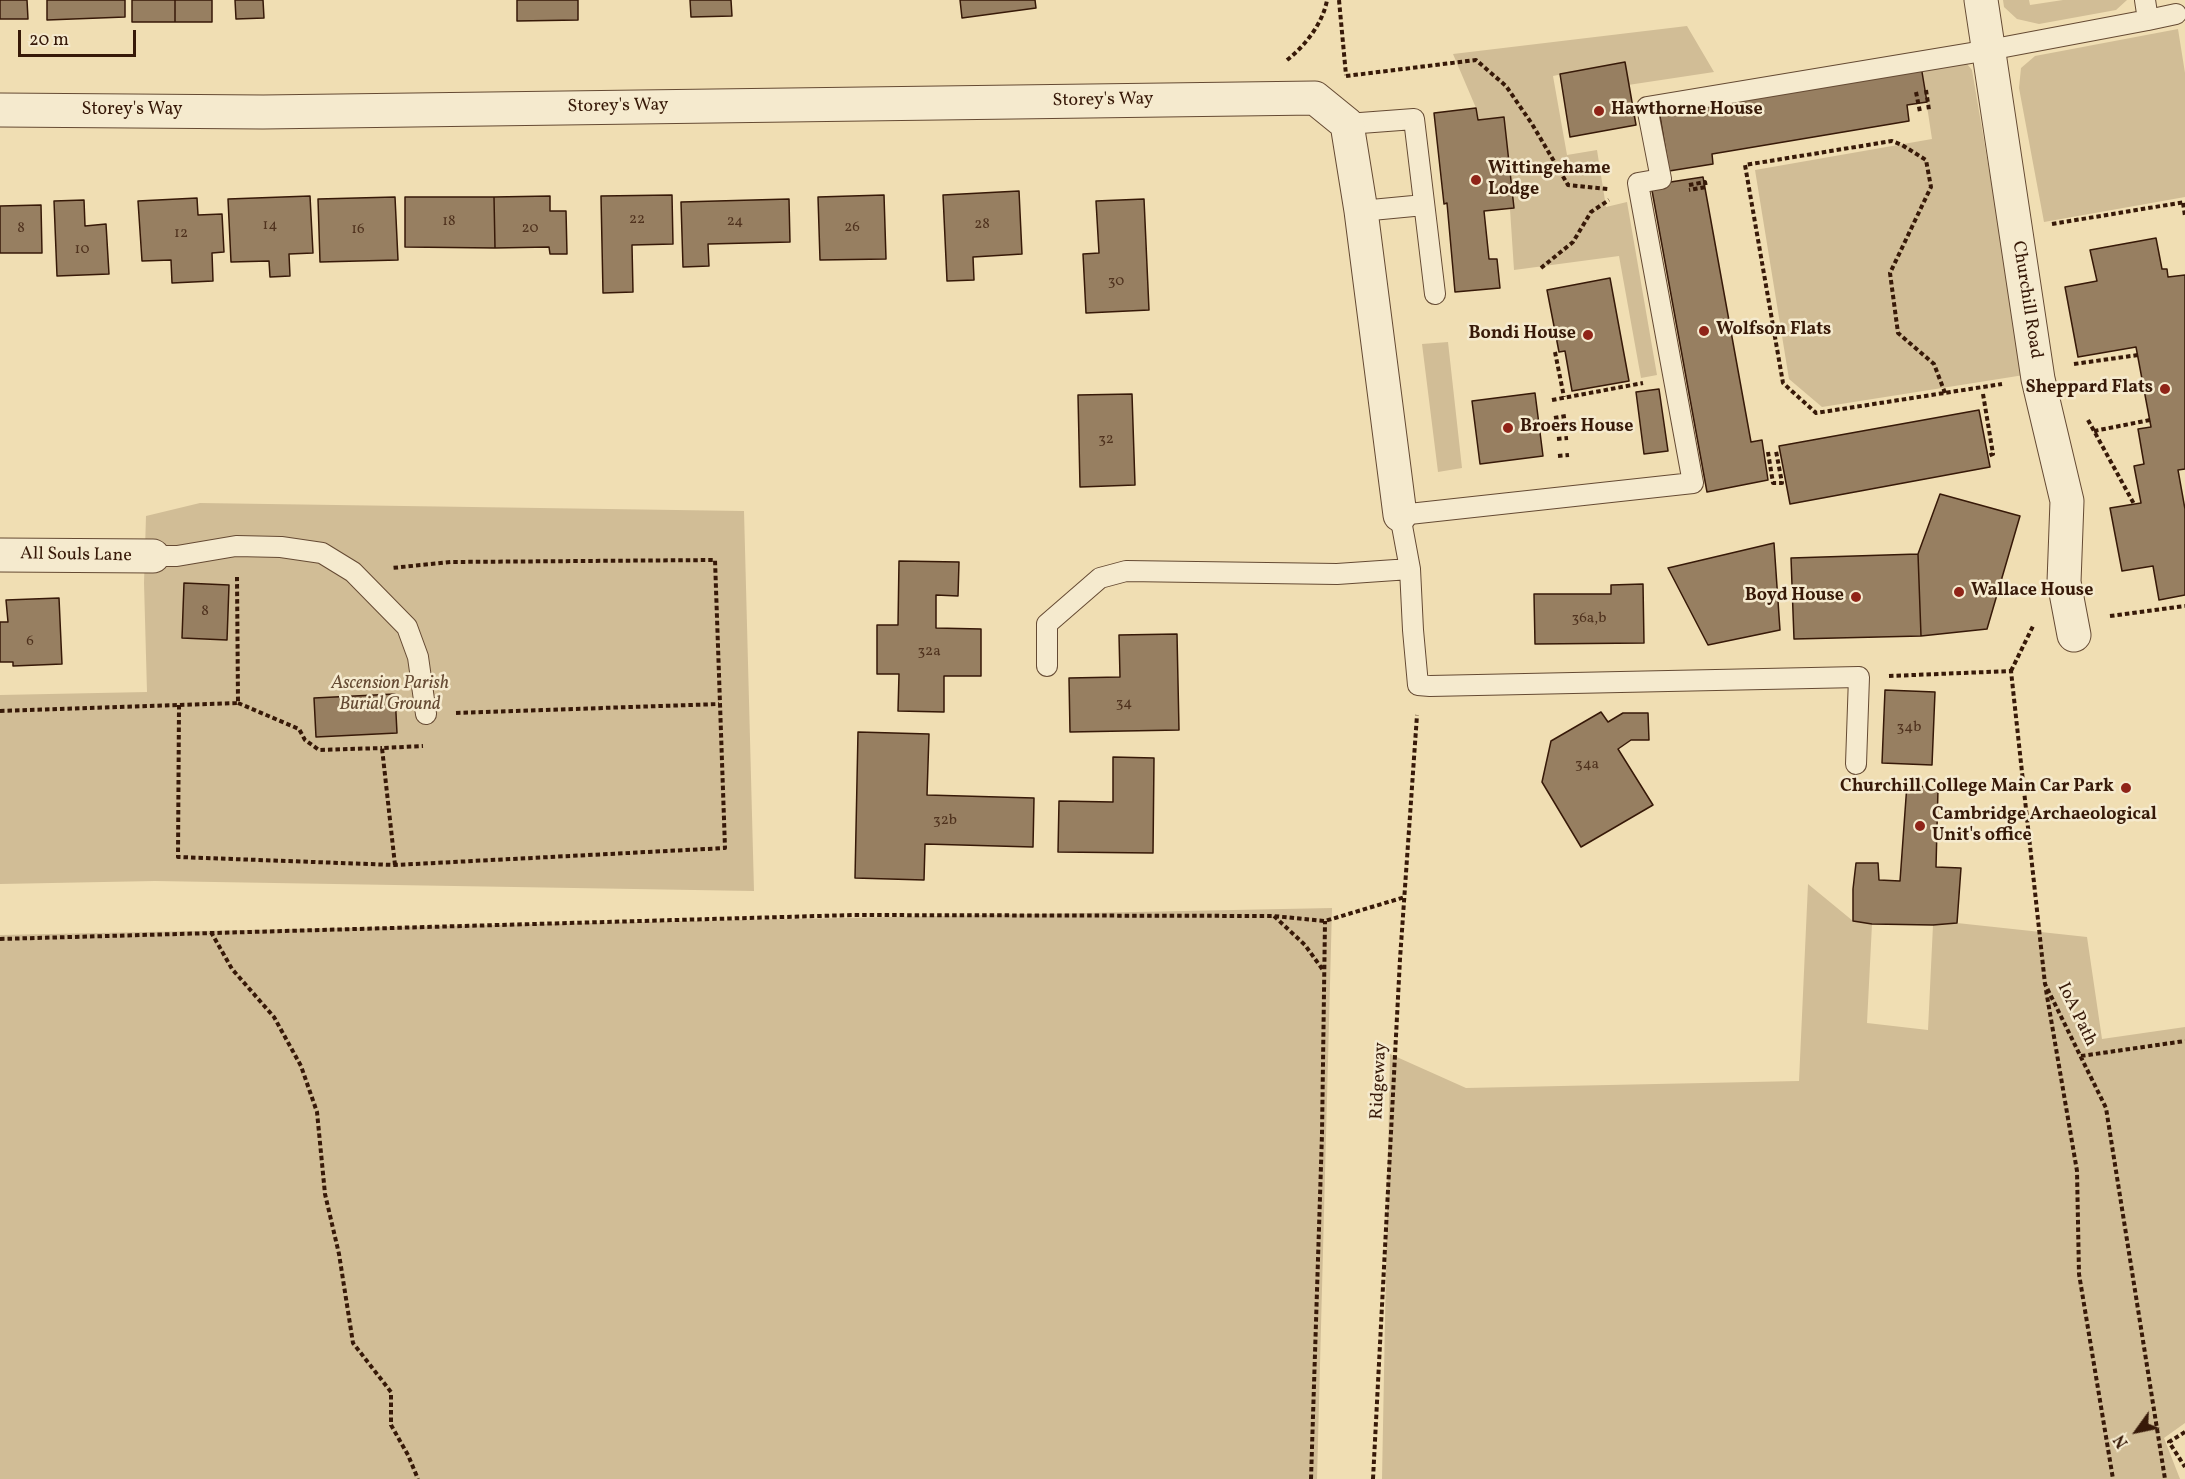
<!DOCTYPE html>
<style>
body{margin:0}
#map{position:relative;width:2185px;height:1479px;overflow:hidden;background:#f0deb3;font-family:Vollkorn,serif}
canvas{display:block}
.north{position:absolute;left:2107px;top:1401px;width:60px;height:60px;-webkit-text-stroke:4px #f5eace;paint-order:stroke;rotate:237deg;font-size:16px;font-weight:700;line-height:24px;text-align:center;color:#371908}
.north::after{content:'';display:block;margin:auto;width:21px;height:27px;background:#371908;clip-path:polygon(50% 0,100% 100%,50% 72%,0 100%)}
.scale{position:absolute;left:18px;top:30px;width:118px;height:27px;box-sizing:border-box;border:3px solid #371908;border-top:0;padding-left:8px;font-size:18px;line-height:21px;white-space:nowrap;color:#371908;-webkit-text-stroke:4px #f5eace;paint-order:stroke}
</style>
<div id="map">
<canvas width="2185" height="1479"></canvas>
<div class="north">N</div>
<div class="scale">20 m</div>
</div>
<script>
const ctx = document.querySelector('canvas').getContext('2d');
ctx.lineJoin = 'round';
function fill(path, color) { ctx.fillStyle = color; ctx.fill(path, 'evenodd'); }
function strokePath(path, color, width, dash) { ctx.strokeStyle = color; ctx.lineWidth = width; ctx.lineCap = dash ? 'butt' : 'round'; ctx.setLineDash(dash || []); ctx.stroke(path); }
function write(font, color, halo, rows, align = 'center') {
  ctx.font = font + ' Vollkorn,serif'; ctx.lineWidth = 5; ctx.setLineDash([]); ctx.textBaseline = 'middle'; ctx.strokeStyle = halo; ctx.fillStyle = color; for (const [text, x, y, turn = 0] of rows) {
    ctx.save(); ctx.translate(x, y); ctx.rotate((+turn || 0) * Math.PI / 180); ctx.textAlign = isNaN(turn) ? turn : align; if (halo) ctx.strokeText(text, 0, 0); ctx.fillText(text, 0, 0); ctx.restore();
  }
}
fill(new Path2D(`
 M2003 0H2029L2030 5 2063 0H2127L2116 10 2039 24 2017 19 2004 7Z
 M1687 26 1714 72 1628 85 1624 62 1553 76 1567 155 1597 150 1606 207 1627 202 1657 375 1641 378 1619 256 1514 270 1510 209 1514 208 1504 118 1478 120 1476 108 1453 54Z
 M2178 29 2185 73V197L2044 222 2019 88 2021 68 2035 56Z
 M1958 53 1972 70 2024 375 1822 407 1789 379 1755 170 1932 139 1920 60Z
 M1448 342 1462 468 1438 472 1422 344Z
 M200 503 744 511 754 891 155 881 0 884V695L147 692 144 583 146 516Z
 M1808 884 1853 921 1872 924 1867 1023 1928 1030 1933 925 1957 923 2087 937 2102 1039 2185 1027V1423L2164 1438 2180 1479H1382L1390 1054 1466 1088 1799 1081Z
 M1332 908 1317 1479H0V935Z`), '#d1bd96');
const building = new Path2D(`
 M0 0H27L28 19H0Z
 M47 0H125V17L47 20Z
 M132 0H175V22H132Z
 M175 0H212V22H175Z
 M235 0H263L264 18 236 19Z
 M517 0H578V20L517 21Z
 M690 0H731L732 16 691 17Z
 M960 0H1035L1036 8 962 18Z
 M1920 60 1927 102 1907 105 1909 121 1712 154 1713 164 1669 171 1658 104Z
 M1625 62 1636 125 1570 137 1560 74Z
 M1476 108 1478 120 1504 117 1514 208 1484 211 1489 259H1497L1500 288 1455 292 1447 203 1444 204 1434 113Z
 M1703 177 1751 442 1762 440 1768 480 1707 492 1651 185Z
 M1019 191 1022 254 973 257 974 280 947 281 943 195Z
 M672 195 673 244 632 245 633 292 603 293 601 196Z
 M884 195 886 259 820 260 818 197Z
 M310 196 313 253 289 254 290 276 270 277 269 261 231 262 228 199Z
 M550 196V211H566L567 254H550L549 247 495 248 494 197Z
 M395 197 398 260 320 262 318 199Z
 M405 197H494L495 248 405 247Z
 M197 198 198 215 222 214 224 252 212 253 213 281 172 283 171 260 142 261 138 201Z
 M789 199 790 242 708 244 709 266 683 267 681 202Z
 M1144 199 1149 310 1086 313 1083 254 1099 253 1096 201Z
 M84 200 85 226 106 224 109 274 57 276 54 201Z
 M41 205 42 253H0V206Z
 M2156 238 2162 269H2167L2168 277 2185 275V469L2178 470 2185 509V595L2159 600 2153 566 2122 571 2110 508 2141 503 2134 466 2144 464 2138 429 2151 427 2136 347 2078 357 2065 287 2097 281 2090 250Z
 M1610 278 1629 381 1572 391 1565 351 1559 352 1547 290Z
 M1659 389 1668 451 1644 454 1636 392Z
 M1535 393 1543 456 1480 464 1472 401Z
 M1132 394 1135 485 1080 487 1078 395Z
 M1979 410 1990 467 1790 504 1779 446Z
 M1940 494 2020 516 1987 629 1921 636 1918 554Z
 M1774 543 1780 630 1708 645 1668 568Z
 M1918 554 1921 636 1794 639 1791 558Z
 M899 561 959 562 958 596 936 595V628L981 629V676H944V712L898 711 899 674H877V625H898Z
 M184 583 229 585 227 640 182 638Z
 M1643 584 1644 643 1535 644 1534 594H1611V585Z
 M59 598 62 664 13 666V662H0V622H8L6 600Z
 M1177 634 1179 730 1070 732 1069 678 1120 677 1119 635Z
 M1885 690 1935 692 1932 765 1882 763Z
 M395 694 397 733 316 737 314 698Z
 M1601 712 1608 722 1623 713H1648L1649 740H1631L1618 749 1653 805 1581 847 1542 782 1551 741Z
 M858 732 929 734 927 795 1034 798 1033 847 925 844 924 880 855 878Z
 M1113 757 1154 758 1153 853 1058 852 1059 801 1113 802Z
 M1907 784 1938 789 1936 867 1961 868 1957 923 1933 925 1872 924 1853 921V889L1856 863H1878L1879 880 1900 881Z`);
fill(building, '#977f61');
strokePath(building, '#371908', 1.5);
const lane = new Path2D(`
 M2148 20 2176 14
 M1347 124 1414 119 1435 294
 M1361 211 1424 205
 M153 556H177L236 546 281 547 322 553 353 572 407 627 418 657 426 714
 M1047 666V624L1100 578 1126 571 1337 574 1410 569
 M1856 764 1859 677 1430 686 1418 685 1413 630 1410 569 1400 515 1693 483 1639 189 1638 183 1661 179 1647 107 1989 50 2148 20 2145 0`);
const street = new Path2D(`
 M1981 0 2038 379 2067 501 2064 582 2074 635
 M0 110 263 112 1315 98 1347 124 1361 211 1400 515
 M0 555 153 556`);
strokePath(lane, '#654a33', 22);
strokePath(street, '#654a33', 35);
strokePath(new Path2D(`
 M1339 0 1346 75
 M1287 60C1305 46 1323 23 1327 0
 M1346 76 1476 60 1506 86 1532 124 1568 185 1608 189
 M1926 90 1929 110
 M1916 92 1920 112
 M1689 185 1705 182 1706 187 1689 190
 M2183 203 2185 216
 M2052 224 2185 202
 M1541 268 1573 242 1591 212 1609 200
 M1555 352 1564 397
 M2074 364 2138 355
 M1945 393 1934 364 1898 333 1890 273 1931 187 1926 160 1902 145 1892 141 1745 165 1783 383 1816 413 2002 384
 M1983 394 1993 454 1988 456
 M1552 400 1643 383
 M1554 418 1566 416
 M2088 420 2134 504
 M2094 431 2150 420
 M1557 439 1568 438
 M1768 452 1773 483H1782L1776 451
 M1558 456 1569 455
 M2110 616 2185 606
 M2011 671 2033 626
 M1889 676 2011 671 2045 984 2106 1108 2165 1479
 M238 703 299 729 305 740 319 750 382 748
 M179 705 178 857 395 865 725 848 715 560 451 562 392 568
 M0 711 238 703 237 577
 M456 713 719 704
 M395 865 382 748 423 746
 M1274 916 1305 945 1323 970
 M211 932 232 969 274 1017 301 1066 317 1112 325 1194 339 1254 353 1343 391 1392V1425L408 1455 418 1479
 M0 939 854 915 1273 916 1325 921 1405 897
 M2046 990 2077 1171 2079 1274 2113 1479
 M2081 1056 2185 1041
 M2185 1432 2169 1442 2185 1467
 M1311 1479 1322 1134 1325 921
 M1373 1479 1400 959 1417 715`), '#371908', 4, [4.5, 3]);
strokePath(lane, '#f5eace', 20);
strokePath(street, '#f5eace', 33);
for (const [x, y, r, color] of [
 [1599,111,6,"#8f2418"],
 [1476,180,6,"#8f2418"],
 [1704,331,6,"#8f2418"],
 [1588,335,6,"#8f2418"],
 [2165,389,6,"#8f2418"],
 [1508,428,6,"#8f2418"],
 [1959,592,6,"#8f2418"],
 [1856,597,6,"#8f2418"],
 [2126,788,6,"#8f2418"],
 [1920,826,6,"#8f2418"]
]) { const dot = new Path2D(); dot.arc(x, y, r, 0, 2 * Math.PI); ctx.fillStyle = color; ctx.fill(dot); strokePath(dot, '#f5eace', 2); }
write('15px', '#4f321e', null, [
 ["22",637,220],
 ["18",449,222],
 ["24",735,222],
 ["28",982,225],
 ["14",270,226],
 ["26",852,228],
 ["8",21,229],
 ["20",530,229],
 ["16",358,230],
 ["12",181,234],
 ["10",82,250],
 ["30",1116,282],
 ["32",1106,440],
 ["8",205,612],
 ["36a,b",1589,619],
 ["6",30,642],
 ["32a",929,652],
 ["34",1124,704],
 ["34b",1909,728],
 ["34a",1587,765],
 ["32b",945,821]
]);
write('18px', '#371908', '#f5eace', [
 ["Storey's Way",1103,101,-1],
 ["Storey's Way",618,107,-1],
 ["Storey's Way",132,111],
 ["Churchill Road",2026,300,81],
 ["All Souls Lane",76,556,1],
 ["IoA Path",2076,1015,64],
 ["Ridgeway",1380,1081,-87]
]);
write('bold 18px', '#371908', '#f5eace', [
 ["Hawthorne House",1611,111],
 ["Wittingehame",1488,170],
 ["Lodge",1488,191],
 ["Wolfson Flats",1716,331],
 ["Bondi House",1576,335,"right"],
 ["Sheppard Flats",2153,389,"right"],
 ["Broers House",1520,428],
 ["Wallace House",1971,592],
 ["Boyd House",1844,597,"right"],
 ["Churchill College Main Car Park",2114,788,"right"],
 ["Cambridge Archaeological",1932,816],
 ["Unit's office",1932,837]
], 'left');
write('italic 18px', '#654a33', '#f5eace', [
 ["Ascension Parish",390,685],
 ["Burial Ground",390,706]
]);
</script>
